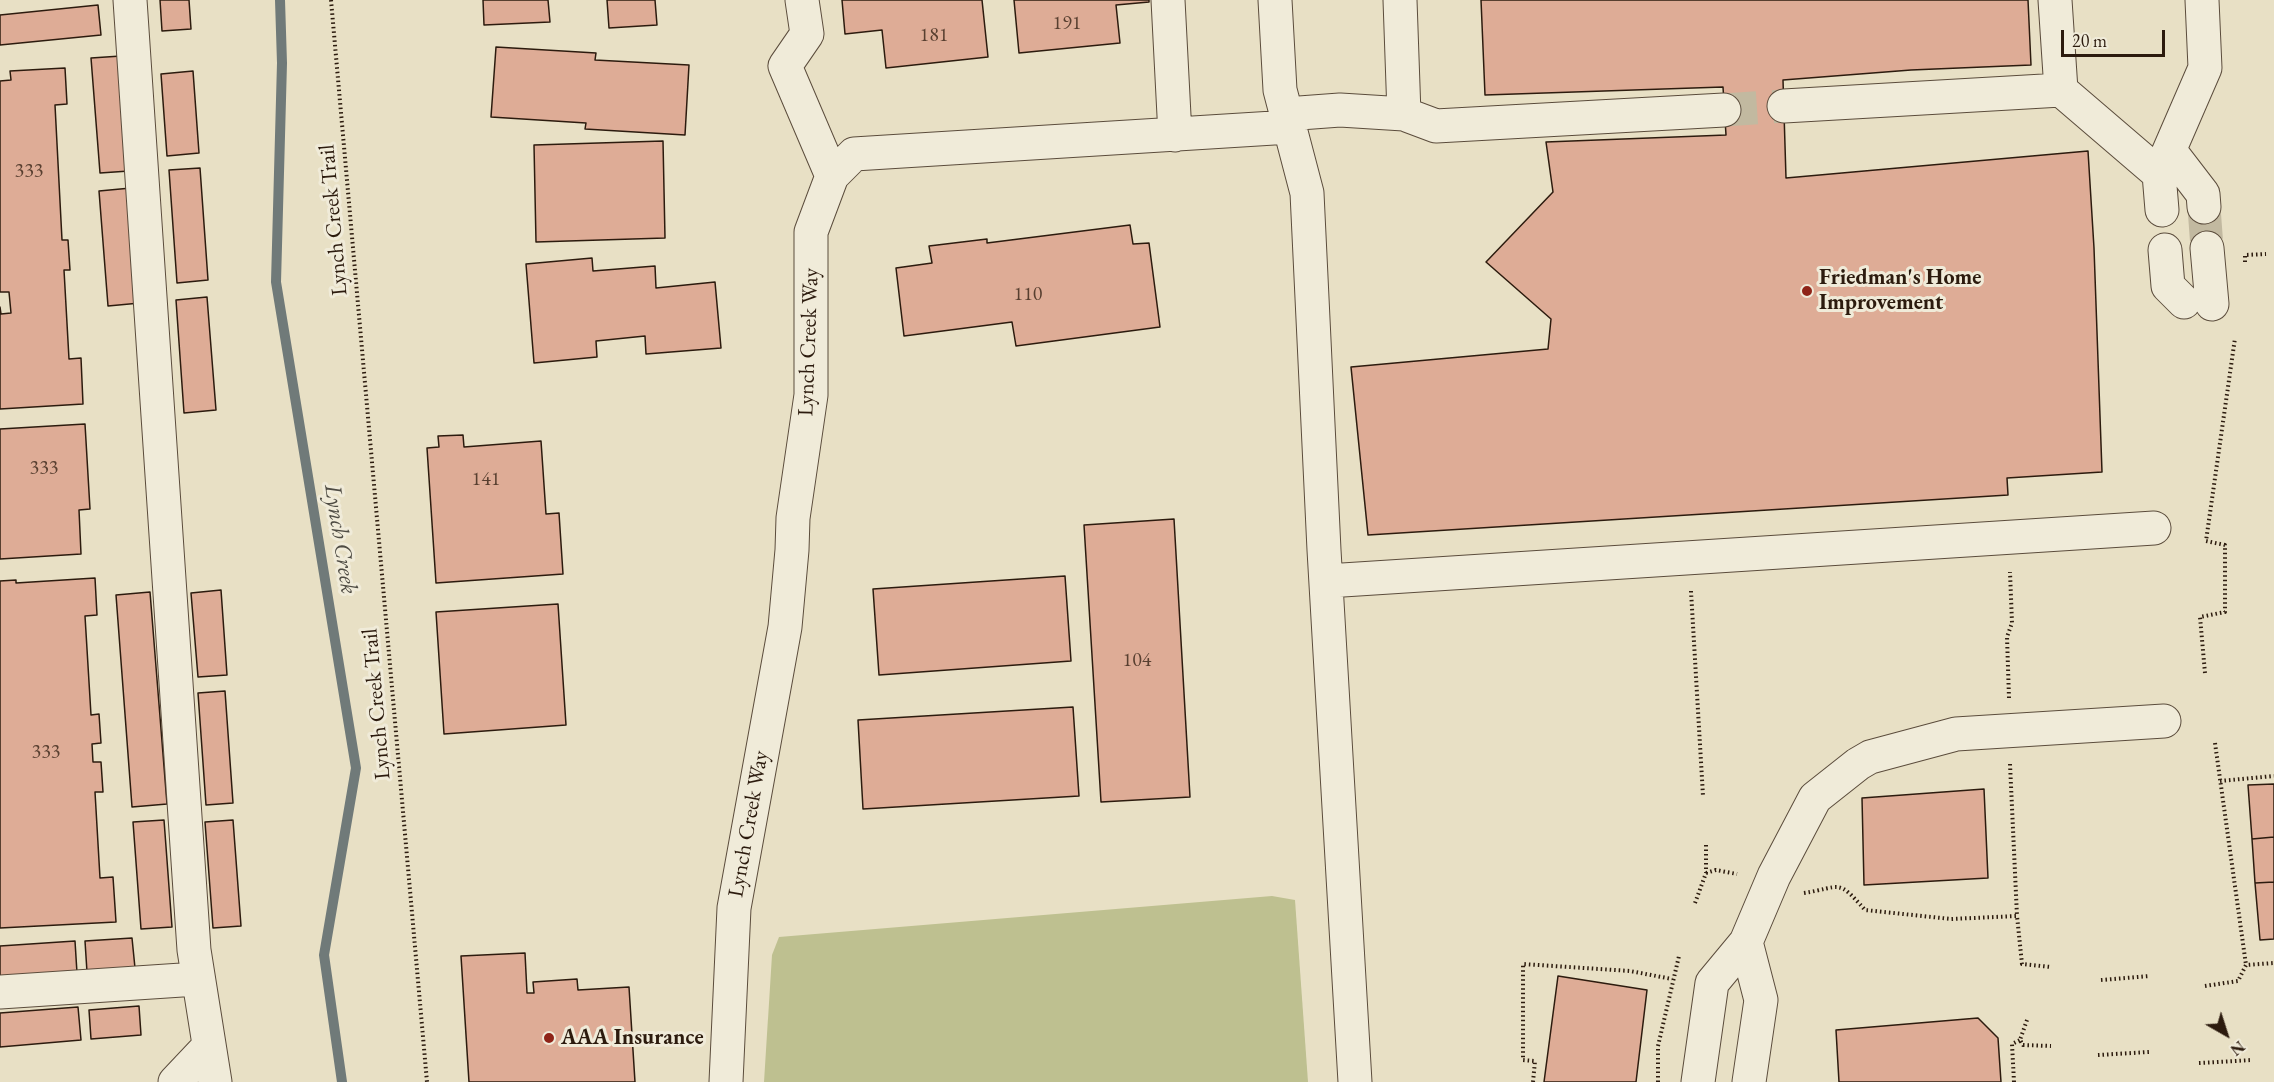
<!DOCTYPE html>
<style>
body{margin:0}
#map{position:relative;width:2274px;height:1082px;overflow:hidden;background:#e8e0c5;font-family:"EB Garamond",serif}
canvas{display:block}
.north{position:absolute;left:2196px;top:1004px;width:60px;height:60px;-webkit-text-stroke:4px #f0ebd9;paint-order:stroke;rotate:141deg;font-size:16px;font-weight:700;line-height:24px;text-align:center;color:#2c1b0e}
.north::after{content:'';display:block;margin:auto;width:21px;height:27px;background:#2c1b0e;clip-path:polygon(50% 0,100% 100%,50% 72%,0 100%)}
.scale{position:absolute;left:2061px;top:30px;width:104px;height:27px;box-sizing:border-box;border:3px solid #2c1b0e;border-top:0;padding-left:8px;font-size:18px;line-height:21px;white-space:nowrap;color:#2c1b0e;-webkit-text-stroke:4px #f0ebd9;paint-order:stroke}
</style>
<div id="map">
<canvas width="2274" height="1082"></canvas>
<div class="north">N</div>
<div class="scale">20 m</div>
</div>
<script>
const ctx = document.querySelector('canvas').getContext('2d');
ctx.lineJoin = 'round';
function fill(path, color) { ctx.fillStyle = color; ctx.fill(path, 'evenodd'); }
function strokePath(path, color, width, dash) { ctx.strokeStyle = color; ctx.lineWidth = width; ctx.lineCap = dash ? 'butt' : 'round'; ctx.setLineDash(dash || []); ctx.stroke(path); }
function write(font, color, halo, rows, align = 'center') {
  ctx.font = font + ' "EB Garamond",serif'; ctx.lineWidth = 6; ctx.setLineDash([]); ctx.textBaseline = 'middle'; ctx.strokeStyle = halo; ctx.fillStyle = color; for (const [text, x, y, turn = 0] of rows) {
    ctx.save(); ctx.translate(x, y); ctx.rotate((+turn || 0) * Math.PI / 180); ctx.textAlign = isNaN(turn) ? turn : align; if (halo) ctx.strokeText(text, 0, 0); ctx.fillText(text, 0, 0); ctx.restore();
  }
}
fill(new Path2D(`
 M1272 896 1295 900 1308 1082H764L772 955 779 937Z`), '#bec090');
strokePath(new Path2D(`
 M280 0 282 63 276 282 356 768 324 955 342 1082`), '#707a79', 10);
const building = new Path2D(`
 M160 0H189L191 29 162 31Z
 M483 0H548L550 22 484 25Z
 M607 0H655L657 25 609 28Z
 M842 0H982L988 57 886 68 882 30 845 34Z
 M1014 0H1149V2L1116 5 1120 43 1019 53Z
 M1481 0H2028L2031 65 1911 70 1783 80 1786 178 2088 151 2094 248 2102 472 2007 478 2008 495 1368 535 1351 367 1548 349 1551 319 1486 262 1553 192 1546 142 1726 135 1723 87 1485 95Z
 M98 5 101 35 0 45V15Z
 M496 47 596 53 595 60 689 65 685 135 585 129 586 123 491 117Z
 M121 56 129 171 100 173 91 58Z
 M65 68 67 104 55 105 62 240H68L70 270H64L69 359 81 358 83 404 0 409V307L1 314 11 313 9 292H0V81L11 80 10 71Z
 M193 71 199 153 167 156 161 74Z
 M663 141 665 238 536 242 534 145Z
 M200 168 208 280 177 283 169 170Z
 M131 188 140 303 108 306 99 191Z
 M1130 225 1133 244 1149 243 1160 327 1016 346 1012 322 904 336 896 268 932 263 929 246 987 239V243Z
 M592 258 593 271 655 266 656 288 715 282 721 348 646 354 645 336 596 341 597 357 534 363 526 264Z
 M207 297 216 410 184 413 176 300Z
 M85 424 90 509 79 510 81 554 0 559V429Z
 M463 435 464 447 541 441 546 514 559 513 563 574 436 583 427 448 439 447 438 436Z
 M1174 519 1190 797 1101 802 1084 525Z
 M1065 576 1071 661 879 675 873 589Z
 M95 578 97 615 85 616 91 715 99 714 101 743 92 744 93 762H101L103 792H95L100 878 113 877 116 922 0 928V581L16 580V583Z
 M221 590 227 675 198 677 191 593Z
 M150 592 167 804 132 807 116 595Z
 M558 604 566 725 444 734 436 612Z
 M225 691 233 803 206 805 198 693Z
 M1073 707 1079 796 863 809 858 720Z
 M2274 784V837L2252 839 2248 785Z
 M1984 789 1988 878 1864 885 1862 798Z
 M164 820 172 927 141 929 133 822Z
 M233 820 241 926 213 928 205 822Z
 M2274 837V882L2255 883 2252 839Z
 M2274 882V939L2260 940 2255 883Z
 M132 938 135 968 87 972 85 941Z
 M75 941 77 973 0 978V946Z
 M525 953 527 993H534L533 982 577 979 578 990 629 987 635 1082H469L461 956Z
 M1558 976 1647 990 1636 1082H1544Z
 M139 1006 141 1035 91 1039 89 1010Z
 M78 1007 81 1040 0 1047V1013Z
 M1978 1018 1998 1038 2001 1082H1839L1836 1030Z`);
fill(building, '#deac96');
strokePath(building, '#2c1b0e', 1.5);
strokePath(new Path2D(`
 M1724 110 1784 106
 M2204 207 2207 248`), '#c2b9a0', 33, [33, 16]);
const minor = new Path2D(`
 M130 0 194 950 215 1082
 M802 0 807 34 785 66 832 176
 M1168 0 1175 135
 M1275 0 1280 90 1307 193 1324 550 1355 1082
 M1400 0 1404 114
 M2055 0 2061 90
 M1784 106 2061 90 2159 174
 M1286 114 1340 110 1404 114 1436 126 1724 110
 M2170 151 2203 194 2204 207
 M2162 210 2159 174 2205 68 2202 0
 M2207 248 2212 304
 M2165 250 2168 286 2184 302
 M1327 581 2154 528
 M1746 942 1761 1000 1749 1082
 M0 992 197 979
 M175 1082 209 1046
 M726 1082 734 908 785 627 792 550 793 518 811 395V232L832 176 854 154 1290 127
 M1698 1082 1712 983 1746 942 1774 876 1815 798 1858 764 1870 757 1956 734 2164 721`);
strokePath(minor, '#5b4c3c', 35);
strokePath(new Path2D(`
 M331 0 427 1082
 M2245 262V255L2266 254
 M1691 591 1703 796
 M2205 673 2200 617 2225 612V545L2206 541 2235 338
 M2009 698 2007 637 2012 623 2010 572
 M2215 743 2246 965
 M2010 764 2017 916
 M2220 781 2274 776
 M1706 873 1716 870 1737 874
 M1804 893C1842 887 1837 878 1865 910L1951 919 2017 916 2022 964 2051 967
 M1695 903 1706 873V842
 M2101 980 2150 976
 M2205 986 2238 981 2246 965 2274 963
 M2027 1020 2020 1040 2023 1045 2051 1046
 M2098 1055 2149 1052
 M2199 1063 2252 1060
 M1533 1082 1535 1061 1523 1060V964L1630 971 1672 979
 M1658 1082V1046L1679 956
 M2014 1082 2012 1044 2020 1040`), '#2c1b0e', 4, [1.5, 3]);
strokePath(minor, '#f0ebd9', 33);
for (const [x, y, r, color] of [
 [1807,291,6,"#8f2418"],
 [549,1038,6,"#8f2418"]
]) { const dot = new Path2D(); dot.arc(x, y, r, 0, 2 * Math.PI); ctx.fillStyle = color; ctx.fill(dot); strokePath(dot, '#f0ebd9', 2); }
write('20px', '#583f30', null, [
 ["191",1067,24],
 ["181",934,36],
 ["333",29,172],
 ["110",1028,295],
 ["333",44,469],
 ["141",486,480],
 ["104",1137,661],
 ["333",46,753]
]);
write('22px', '#2c1b0e', '#f0ebd9', [
 ["Lynch Creek Trail",334,220,-95],
 ["Lynch Creek Way",809,342,-88],
 ["Lynch Creek Trail",377,704,-95],
 ["Lynch Creek Way",749,824,-80]
]);
write('bold 22px', '#2c1b0e', '#f0ebd9', [
 ["Friedman's Home",1819,278],
 ["Improvement",1819,303],
 ["AAA Insurance",561,1038]
], 'left');
write('italic 24px', '#4e4b43', '#f0ebd9', [
 ["Lynch Creek",340,539,81]
]);
</script>
